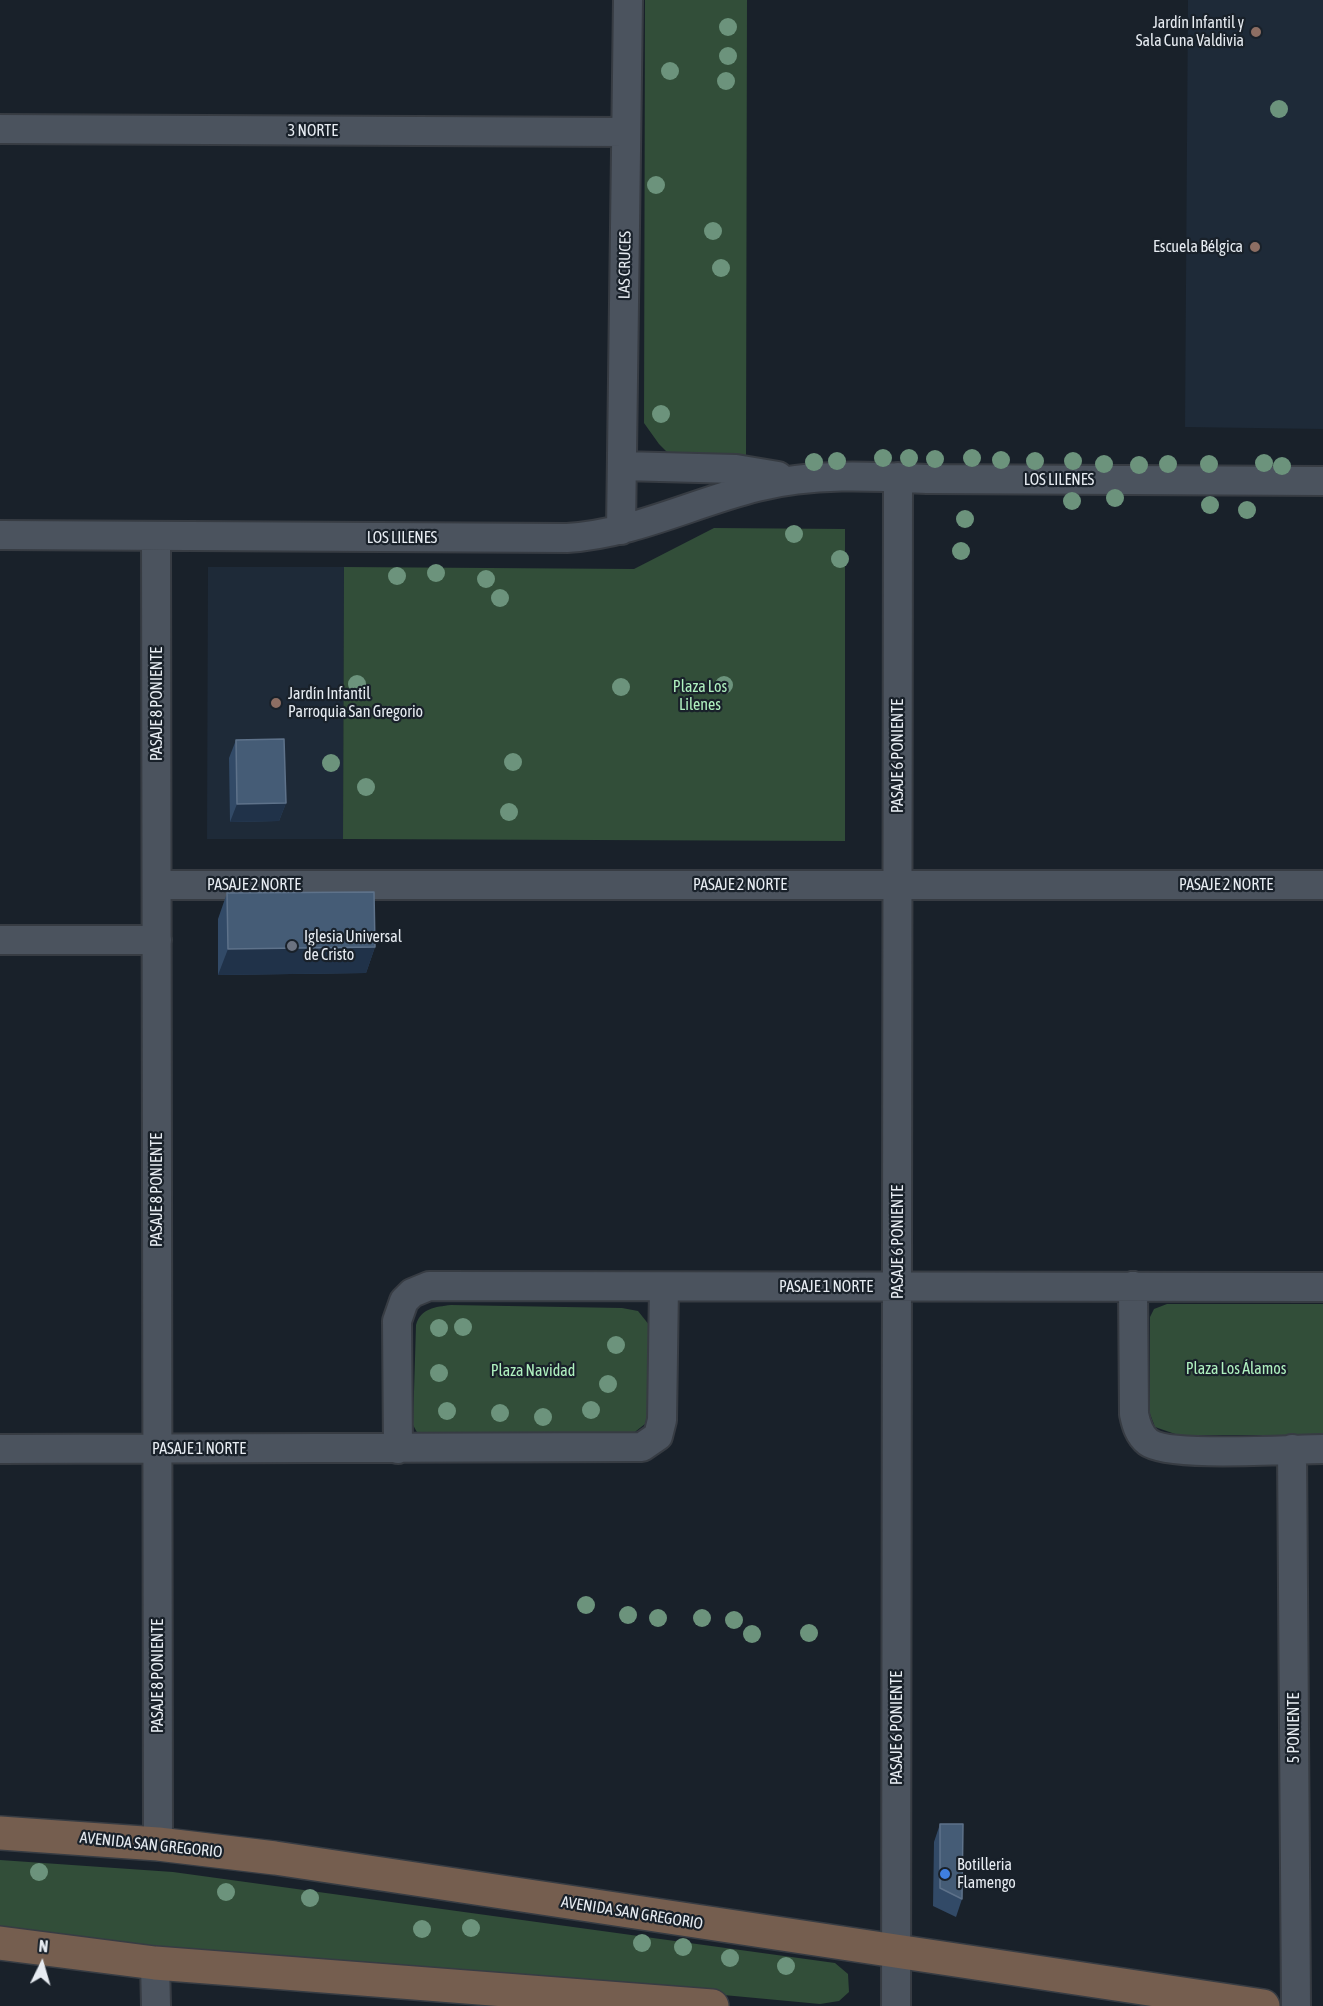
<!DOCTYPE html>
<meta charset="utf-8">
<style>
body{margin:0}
#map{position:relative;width:1323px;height:2006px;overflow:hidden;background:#19212a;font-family:"Asap Condensed",sans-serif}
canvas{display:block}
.north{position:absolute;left:12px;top:1934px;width:60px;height:60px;-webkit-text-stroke:4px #19212a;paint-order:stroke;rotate:5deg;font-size:16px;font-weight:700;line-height:24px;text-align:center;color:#e7ecf2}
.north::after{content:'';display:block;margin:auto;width:21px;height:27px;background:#e7ecf2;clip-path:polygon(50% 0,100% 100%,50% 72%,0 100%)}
</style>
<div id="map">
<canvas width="1323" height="2006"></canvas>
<div class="north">N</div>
</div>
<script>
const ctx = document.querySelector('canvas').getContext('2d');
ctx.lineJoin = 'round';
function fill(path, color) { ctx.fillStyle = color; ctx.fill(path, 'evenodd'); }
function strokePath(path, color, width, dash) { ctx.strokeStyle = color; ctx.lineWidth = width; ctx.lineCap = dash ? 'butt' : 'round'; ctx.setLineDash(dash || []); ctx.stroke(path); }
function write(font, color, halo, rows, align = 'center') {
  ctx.font = font + ' "Asap Condensed",sans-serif'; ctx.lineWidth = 4.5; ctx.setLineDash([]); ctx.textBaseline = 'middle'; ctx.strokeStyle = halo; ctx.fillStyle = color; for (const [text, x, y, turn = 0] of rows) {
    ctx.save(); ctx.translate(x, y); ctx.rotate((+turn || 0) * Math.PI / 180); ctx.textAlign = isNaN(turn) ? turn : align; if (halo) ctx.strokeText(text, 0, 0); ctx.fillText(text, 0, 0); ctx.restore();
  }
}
fill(new Path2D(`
 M1188 0H1323V429L1185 427Z
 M208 567H344L343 839H207Z`), '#1e2a38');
fill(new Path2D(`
 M645 0H747L746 456 670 455 659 444 644 423Z
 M714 528 845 529V841L343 839 344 567 634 569Z
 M1167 1304H1323V1435H1178L1155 1427 1150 1414V1317L1154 1309Z
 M451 1305 622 1308 638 1311 650 1326 652 1403 645 1424 631 1435 418 1434 413 1425 416 1325C421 1308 435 1307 451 1305Z
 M0 1860 173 1872 835 1963 848 1974 849 1992 839 2001 820 2004 380 1963 144 1945 0 1928Z`), '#324e39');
const minor = new Path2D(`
 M0 129 626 132
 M622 466 736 469 778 476
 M621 530 628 0
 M0 535 567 538C633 534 693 503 757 487 812 473 871 476 927 479L1323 481
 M156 536 158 1844
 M157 885H1323
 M0 940H157
 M1133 1286 1134 1414C1136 1424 1139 1435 1148 1442 1169 1458 1291 1449 1323 1449
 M0 1449 642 1447 658 1436 662 1420 664 1287
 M398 1449 397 1321 404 1301 412 1293 429 1286 1323 1287
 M1292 1449 1296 2006
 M155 1963 156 2006
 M896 2006 898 477`);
const secondary = new Path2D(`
 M0 1833 158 1844 275 1858 1263 2006
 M0 1943 155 1963 712 2006`);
strokePath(minor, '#373c43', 32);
strokePath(secondary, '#373c43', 36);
strokePath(minor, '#4b535e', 28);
strokePath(secondary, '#755e4f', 33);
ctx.fillStyle = '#6c937c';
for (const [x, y] of [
 [728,27],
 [728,56],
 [670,71],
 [726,81],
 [1279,109],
 [656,185],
 [713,231],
 [721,268],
 [661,414],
 [883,458],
 [909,458],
 [972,458],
 [935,459],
 [1001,460],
 [837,461],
 [1035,461],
 [1073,461],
 [814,462],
 [1264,463],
 [1104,464],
 [1168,464],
 [1209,464],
 [1139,465],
 [1282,466],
 [1115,498],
 [1072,501],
 [1210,505],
 [1247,510],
 [965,519],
 [794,534],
 [961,551],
 [840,559],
 [436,573],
 [397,576],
 [486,579],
 [500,598],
 [357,684],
 [724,685],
 [621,687],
 [513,762],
 [331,763],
 [366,787],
 [509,812],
 [463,1327],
 [439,1328],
 [616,1345],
 [439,1373],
 [608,1384],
 [591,1410],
 [447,1411],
 [500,1413],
 [543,1417],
 [586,1605],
 [628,1615],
 [658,1618],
 [702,1618],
 [734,1620],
 [809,1633],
 [752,1634],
 [39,1872],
 [226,1892],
 [310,1898],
 [471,1928],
 [422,1929],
 [642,1943],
 [683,1947],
 [730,1958],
 [786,1966]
]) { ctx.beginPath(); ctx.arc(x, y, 9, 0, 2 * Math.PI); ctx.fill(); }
fill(new Path2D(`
 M236 740 286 803 279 821 230 822 229 758Z
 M227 893 375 947 366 973 218 975V919Z
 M940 1824 962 1899 956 1917 933 1906 934 1842Z`), '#324a67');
fill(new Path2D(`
 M286 803 279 821 230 822 237 804Z
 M375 947 366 973 218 975 228 949Z`), '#203249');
const building = new Path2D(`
 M284 739 286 803 237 804 236 740Z
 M374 892 375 947 228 949 227 893Z
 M940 1824H963L962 1899 940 1888Z`);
fill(building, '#455c76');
strokePath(building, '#5e728a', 1.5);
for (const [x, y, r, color] of [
 [1256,32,6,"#8d6e63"],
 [1255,247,6,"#8d6e63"],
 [276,703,6,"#8d6e63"],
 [292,946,6,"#6b7280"],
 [945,1874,6,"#3f7fe0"]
]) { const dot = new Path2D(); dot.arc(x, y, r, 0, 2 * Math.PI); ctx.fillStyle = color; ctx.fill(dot); strokePath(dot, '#19212a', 2); }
write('16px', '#e7ecf2', '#19212a', [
 ["Jardín Infantil y",1244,23,"right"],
 ["Sala Cuna Valdivia",1244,41,"right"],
 ["Escuela Bélgica",1243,247,"right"],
 ["Jardín Infantil",288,694],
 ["Parroquia San Gregorio",288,712],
 ["Iglesia Universal",304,937],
 ["de Cristo",304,955],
 ["Botilleria",957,1865],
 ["Flamengo",957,1883]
], 'left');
write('16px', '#e7ecf2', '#19212a', [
 ["3 NORTE",313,131],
 ["LAS CRUCES",625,265,-89],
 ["LOS LILENES",1059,480],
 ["LOS LILENES",402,538],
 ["PASAJE 8 PONIENTE",157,704,-90],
 ["PASAJE 6 PONIENTE",898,756,-90],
 ["PASAJE 2 NORTE",254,885],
 ["PASAJE 2 NORTE",740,885],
 ["PASAJE 2 NORTE",1226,885],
 ["PASAJE 8 PONIENTE",157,1190,-90],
 ["PASAJE 6 PONIENTE",898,1242,-90],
 ["PASAJE 1 NORTE",826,1287],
 ["PASAJE 1 NORTE",199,1449],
 ["PASAJE 8 PONIENTE",158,1676,-90],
 ["PASAJE 6 PONIENTE",897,1728,-90],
 ["5 PONIENTE",1294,1728,-90],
 ["AVENIDA SAN GREGORIO",151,1845,6],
 ["AVENIDA SAN GREGORIO",632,1913,9]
]);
write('16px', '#aff0bf', '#19212a', [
 ["Plaza Los",700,687],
 ["Lilenes",700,705],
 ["Plaza Los Álamos",1236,1369],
 ["Plaza Navidad",533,1371]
]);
</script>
